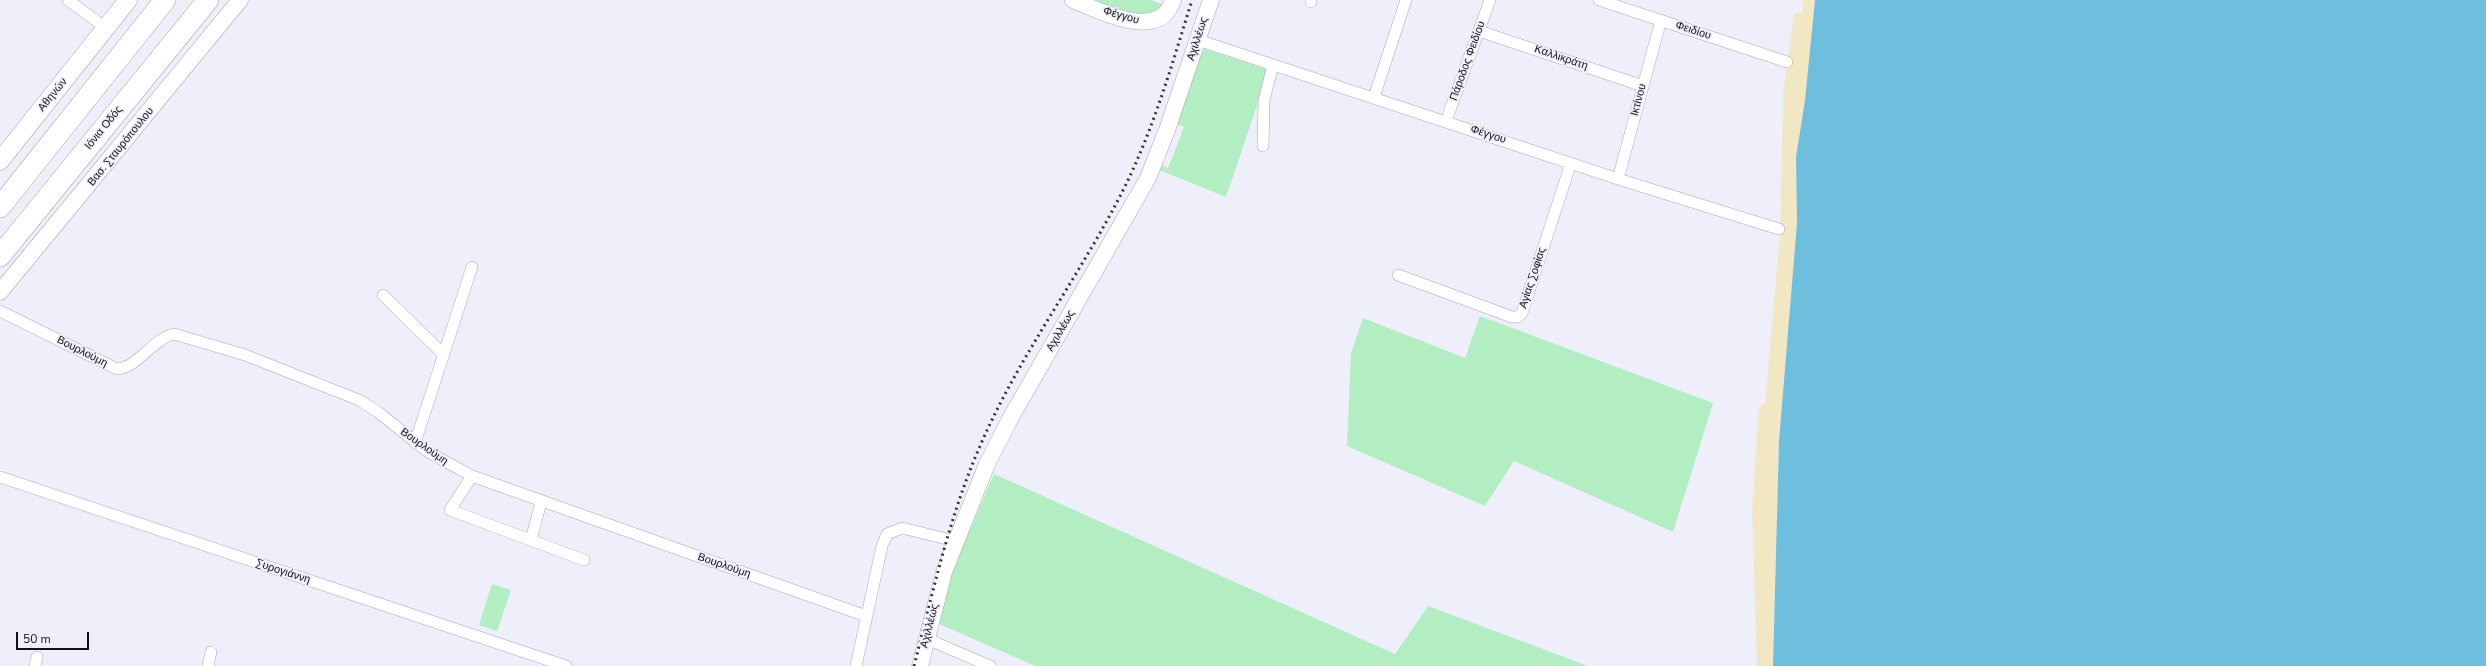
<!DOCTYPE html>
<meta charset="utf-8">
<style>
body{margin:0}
#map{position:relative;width:2486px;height:666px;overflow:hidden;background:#efeffc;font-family:"Nunito Sans",sans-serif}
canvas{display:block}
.scale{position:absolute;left:16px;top:632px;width:73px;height:18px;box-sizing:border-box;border:2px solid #121216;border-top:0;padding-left:5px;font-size:12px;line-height:14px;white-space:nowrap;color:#121216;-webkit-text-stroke:3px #efeffc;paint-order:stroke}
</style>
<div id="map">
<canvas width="2486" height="666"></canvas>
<div class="scale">50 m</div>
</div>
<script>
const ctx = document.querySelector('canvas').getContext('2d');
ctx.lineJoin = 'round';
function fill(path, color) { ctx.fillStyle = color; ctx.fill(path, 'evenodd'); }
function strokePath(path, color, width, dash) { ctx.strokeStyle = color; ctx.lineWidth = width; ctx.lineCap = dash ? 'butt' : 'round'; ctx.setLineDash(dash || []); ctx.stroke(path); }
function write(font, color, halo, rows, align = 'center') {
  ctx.font = font + ' "Nunito Sans",sans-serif'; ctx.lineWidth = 3.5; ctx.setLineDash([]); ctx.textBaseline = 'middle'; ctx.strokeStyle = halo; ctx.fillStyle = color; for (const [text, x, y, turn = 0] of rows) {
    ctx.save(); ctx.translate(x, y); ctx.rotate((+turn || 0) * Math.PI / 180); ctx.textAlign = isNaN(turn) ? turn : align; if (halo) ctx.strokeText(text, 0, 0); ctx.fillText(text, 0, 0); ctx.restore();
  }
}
fill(new Path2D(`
 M1083 0H1151L1166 6 1151 19Z
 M1204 49 1269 70 1226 197 1154 168 1157 163 1168 168 1184 127 1172 122Z
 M1480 316 1713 403 1673 532 1514 461 1485 506 1347 446 1351 353 1363 318 1465 358Z
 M994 474 1395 654 1428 606 1588 666H1035L937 623 950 576Z
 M492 584 511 590 497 631 479 625Z`), '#b2eec1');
fill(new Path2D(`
 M1803 0H1815L1805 100 1796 157 1797 223 1779 441 1773 666H1757L1752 509 1759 406 1765 403 1780 234 1783 95 1794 13H1802Z`), '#f1e7c2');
fill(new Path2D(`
 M1815 0H2486V666H1773L1779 441 1797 223 1796 157 1805 100Z`), '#6dbfdd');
const street = new Path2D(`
 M68 0 106 28
 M1599 0 1787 62
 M1311 2V0
 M1479 31 1643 86
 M1198 40 1618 179 1779 229
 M1374 97 1406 0
 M1446 121 1490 0
 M1263 146 1264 100 1273 65
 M1618 179 1661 20
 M1398 275 1512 317H1518L1522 313 1571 163
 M383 295 444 355
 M0 311 117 369C139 367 152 339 174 334L245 355 359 400 378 412 428 452 472 476 866 616
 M415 443 472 267
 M472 476 450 510 584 560
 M0 477 566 666
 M531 540 541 502
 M927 639 990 666
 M35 666 37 657
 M208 666 211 652
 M856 666 882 546 887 534 902 528 955 541`);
const secondary = new Path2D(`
 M1073 0C1101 11 1160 43 1173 0
 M0 292 240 0
 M920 666 944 572 987 464 1010 419 1148 178 1167 130 1211 0`);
const primary = new Path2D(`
 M0 161 128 0`);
const highway = new Path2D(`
 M0 207 165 0
 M0 256 208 0`);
strokePath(street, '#a7a7b3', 12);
strokePath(secondary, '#a7a7b3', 17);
strokePath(primary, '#a7a7b3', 19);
strokePath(highway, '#a7a7b3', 22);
strokePath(street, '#fff', 11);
strokePath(secondary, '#fff', 16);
strokePath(primary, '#fff', 18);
strokePath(highway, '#fff', 21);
strokePath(new Path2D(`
 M914 666C933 592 949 517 980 446 1017 360 1074 284 1117 202 1151 138 1171 68 1192 0`), '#303035', 3, [2, 4]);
write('11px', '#121216', '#efeffc', [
 ["Φέγγου",1121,16,16],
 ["Φειδίου",1693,31,18],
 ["Αχιλλέως",1198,39,-72],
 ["Καλλικράτη",1561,58,19],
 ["Πάροδος Φειδίου",1468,61,-70],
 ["Αθηνών",53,95,-51],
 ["Ικτίνου",1639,100,-75],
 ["Ιόνια Οδός",104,128,-51],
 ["Φέγγου",1488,135,18],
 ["Βασ. Σταυρόπουλου",121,147,-51],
 ["Αγίας Σοφίας",1533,278,-72],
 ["Αχιλλέως",1061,331,-60],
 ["Βουρλούμη",82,352,27],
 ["Βουρλούμη",424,447,35],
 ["Βουρλούμη",724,566,19],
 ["Συρογιάννη",283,572,18],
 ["Αχιλλέως",930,626,-76]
]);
</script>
